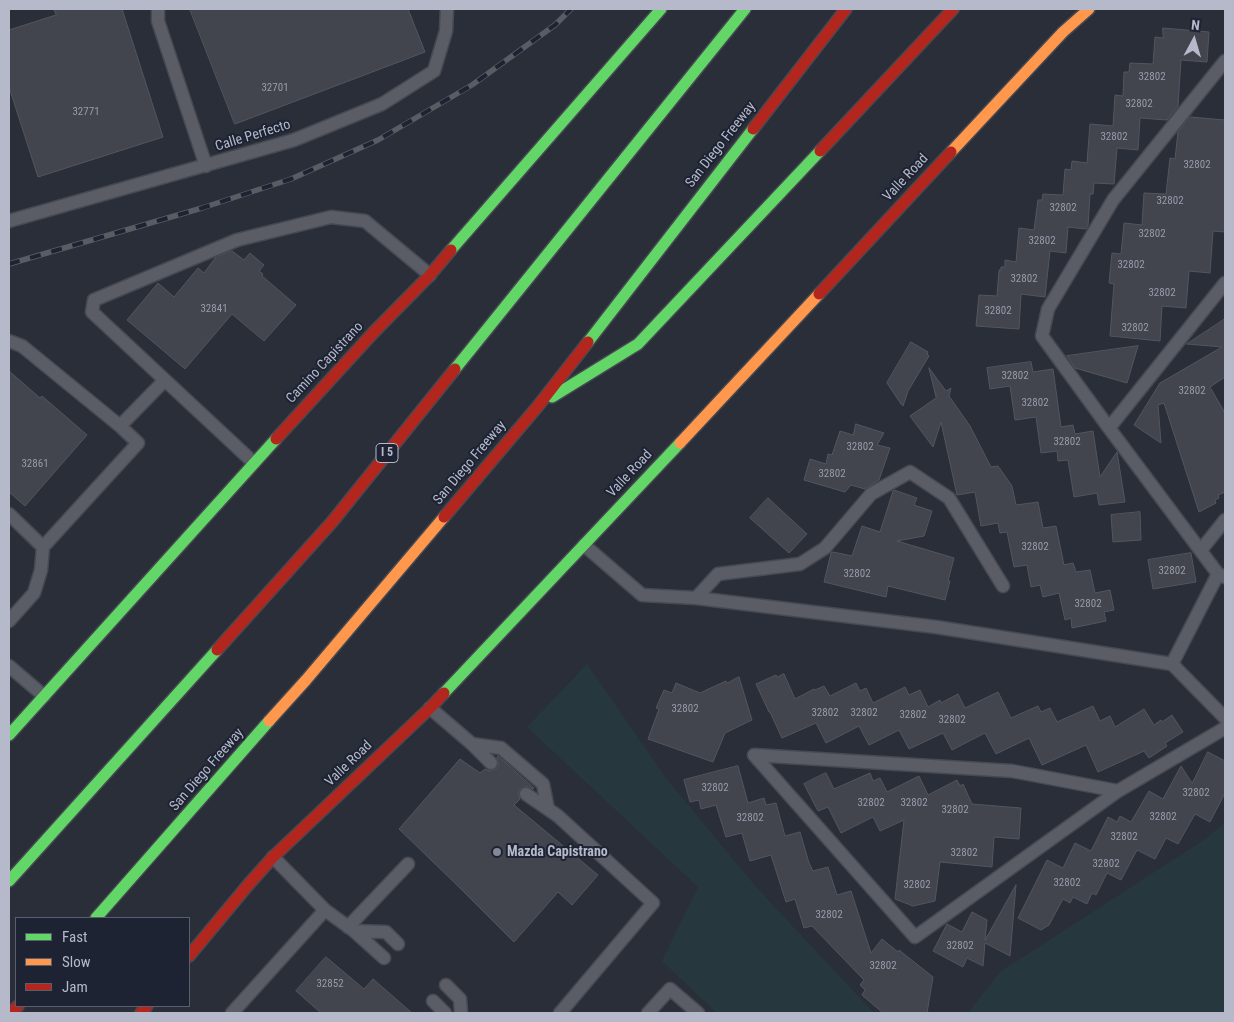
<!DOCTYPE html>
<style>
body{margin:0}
#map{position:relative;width:1234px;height:1022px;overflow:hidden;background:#2a2e38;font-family:"Roboto Condensed",sans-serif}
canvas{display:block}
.frame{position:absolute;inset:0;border:10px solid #b5b9c9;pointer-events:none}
.legend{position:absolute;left:15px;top:917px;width:175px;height:90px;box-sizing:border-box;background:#1d2333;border:1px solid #5a5f6f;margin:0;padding:6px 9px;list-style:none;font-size:15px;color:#b5b9c9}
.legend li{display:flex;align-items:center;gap:10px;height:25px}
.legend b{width:25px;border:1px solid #5a5f6f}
.north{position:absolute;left:1169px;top:15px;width:50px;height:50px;-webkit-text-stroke:4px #1d2333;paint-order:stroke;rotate:6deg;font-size:14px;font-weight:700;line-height:20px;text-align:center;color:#b5b9c9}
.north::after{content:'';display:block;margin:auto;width:18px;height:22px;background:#b5b9c9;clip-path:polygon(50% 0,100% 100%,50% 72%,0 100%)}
</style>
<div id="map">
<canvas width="1234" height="1022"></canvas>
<div class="frame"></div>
<ul class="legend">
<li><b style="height:6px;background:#63d668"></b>Fast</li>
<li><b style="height:6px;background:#ff974d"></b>Slow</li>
<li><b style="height:6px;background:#b3261e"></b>Jam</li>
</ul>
<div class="north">N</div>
</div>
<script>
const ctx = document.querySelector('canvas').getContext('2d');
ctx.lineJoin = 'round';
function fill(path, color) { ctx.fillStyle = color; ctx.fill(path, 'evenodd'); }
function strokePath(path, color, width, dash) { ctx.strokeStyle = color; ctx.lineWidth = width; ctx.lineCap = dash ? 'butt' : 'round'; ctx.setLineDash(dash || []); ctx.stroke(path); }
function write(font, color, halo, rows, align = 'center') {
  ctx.font = font + ' "Roboto Condensed",sans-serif'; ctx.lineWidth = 4; ctx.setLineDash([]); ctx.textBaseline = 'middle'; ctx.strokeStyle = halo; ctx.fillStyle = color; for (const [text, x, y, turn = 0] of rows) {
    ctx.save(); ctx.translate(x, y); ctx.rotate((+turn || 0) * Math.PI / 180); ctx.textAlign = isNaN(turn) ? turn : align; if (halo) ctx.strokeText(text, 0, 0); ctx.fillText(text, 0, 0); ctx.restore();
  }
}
fill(new Path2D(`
 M587 664 666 778 757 888 874 1013H717L662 961 698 887 527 727Z
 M1225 822V1013H968L1000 972 1207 838Z`), '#27373e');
const building = new Path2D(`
 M54 9H122L163 137 38 177 9 87V30L56 15Z
 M190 9H408L425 52 235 124Z
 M1163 28 1209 32 1207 62 1181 60 1178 106 1167 120 1140 118 1138 150 1117 148 1114 184 1094 183 1093 194H1090L1088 226 1086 229 1068 227 1066 253 1050 251 1045 297 1021 294 1019 329 976 326 979 295 997 296 999 270H1001V267H1005V260L1016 262 1019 228 1034 230 1038 200H1042L1043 194 1063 195 1065 169 1071 170 1072 161 1087 163 1090 124 1113 126 1115 95 1123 96 1124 72H1129L1130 63 1153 64 1155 37 1163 38Z
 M1190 117 1225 120V232L1213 231 1210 273 1189 271 1186 308 1162 306 1160 341 1110 336 1114 284 1109 283 1112 253 1121 254 1124 223 1142 225 1144 193 1166 194 1170 158 1175 159 1178 132Z
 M232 251 244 260 250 253 264 265 259 271 263 274 262 276 296 305 264 341 232 314 185 369 127 320 158 283 174 297 198 268 204 273 216 257Z
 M1225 319V377L1210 387 1225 413V492L1218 495 1219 498 1215 500 1216 503 1199 512 1164 403 1158 405 1161 443 1134 425 1160 383 1222 347 1187 344Z
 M911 342 928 352 927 354 929 356 908 391 903 406 901 403V404L887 383Z
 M1138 346 1127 383 1075 368 1067 356Z
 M1031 362 1033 372 1053 369 1061 427 1073 425 1075 434 1093 431 1100 477 1117 452 1125 502 1099 505 1097 493 1074 497 1068 460 1058 461 1057 451 1041 453 1036 417 1015 420 1010 386 990 389 987 368Z
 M929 368 946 391 951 388 949 396 970 426 991 467 998 466 1012 486 1016 505 1038 502 1043 528 1056 526 1064 565 1073 563 1076 572 1090 570 1095 593 1110 590 1114 610 1104 612 1106 621 1072 628 1071 618 1065 620 1059 593 1043 597 1040 585 1031 587 1027 565 1014 567 1007 532 1000 533 998 523 981 526 975 492 957 495 941 422 933 447 910 416 936 398Z
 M9 371 40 398 42 396 87 435 25 506 9 492Z
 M856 424 884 433 877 445 890 448 879 480 865 489 851 485 845 492 804 480 810 459 826 464 828 454 832 455 840 431 853 435Z
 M894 490 917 498 914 505 932 511 924 536 897 541 954 558 948 581H950L945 600 888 586 886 597 824 582 831 553 833 552 852 556 862 526 880 532 893 491Z
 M768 498 807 534 789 553 750 518Z
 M1140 512 1141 540 1113 542 1111 515Z
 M1191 553 1196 582 1153 589 1148 560Z
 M784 674 795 699 814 689 815 690 824 686 830 696 856 683 860 691 866 688 873 703 905 687 909 695 920 690 928 707 940 700 941 703 958 694 965 708 998 692 1011 718 1038 706 1041 712 1050 708 1057 722 1093 706 1100 721 1110 716 1115 727 1144 709 1154 725 1161 720 1162 722 1172 715 1183 732 1165 743 1167 746 1149 758 1144 751 1098 772 1086 745 1042 765 1029 738 996 754 985 733 952 750 943 733 909 749 899 730 869 745 859 726 826 743 816 723 782 738 770 712H769L756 684 776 675 777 677Z
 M739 677 752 720 725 733 713 762 648 739 659 709 656 708 664 690 672 693 676 683 700 693 726 681 727 683Z
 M1208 752 1225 761V793L1210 822 1195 814 1178 844 1166 838 1155 859 1137 850 1121 880 1107 873 1096 895 1092 893 1087 904 1073 897 1070 903 1063 899 1049 925 1041 930 1018 918 1047 860 1063 868 1075 843 1091 851 1108 817 1117 822 1120 816 1131 822 1149 791 1163 799 1181 766 1192 783Z
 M498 756 534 788 533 789 526 786 520 789 518 794 520 799 514 805 598 875 572 905 558 892 514 942 461 889 399 829 460 759 480 773 485 769 489 771 496 769 499 765 497 758Z
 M738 766 748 803 764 798 766 805 776 803 785 836 800 832 809 863 813 871 828 867 837 895 851 891 871 953 882 939 898 952 899 950 933 977 927 1013H883L862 995 865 990 860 985 864 980 812 926 804 928 795 899 786 902 771 855 750 861 742 833 726 837 716 805 701 809 699 800 690 802 684 780Z
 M826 773 834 789 870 773 873 781 880 778 887 792 919 776 928 795 957 780 960 786 963 784 972 804 1021 808 1019 839 994 837 992 867 940 862 935 901 913 906 895 899 904 820 880 831 873 817 841 833 828 807 818 811 804 784Z
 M1016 885 1010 956 985 943 983 966 967 958 963 967 933 951 947 924 962 932 972 912 987 920 985 940Z
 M326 957 364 989 373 979 412 1013H321L296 991Z`);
fill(building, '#42444e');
strokePath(building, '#52565f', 1);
const lane = new Path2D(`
 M158 9V21L206 166
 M1225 61 1113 200 1048 309 1042 336 1109 428 1225 283
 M9 221 294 140 382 104 434 71 446 31 447 9
 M9 341 22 346 120 426
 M1109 428 1218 574
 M254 463 92 312 94 300 237 240 331 217 365 221 430 275
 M9 514 43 547 138 443 120 426 165 380
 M584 545 642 595 696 598 936 627 1172 664 1218 574 1225 577
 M1201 550 1225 520
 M696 598 718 574 800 564 825 548 871 494 910 472 949 498 1003 586
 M9 621 34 593 41 570 43 547
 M1172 664 1225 718
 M9 666 44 696
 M430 708 472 744 491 763
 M472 744 501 748 543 784 548 809
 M754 755 1012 771 1118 791 915 937Z
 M1118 791 1225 728
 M526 794 558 816 653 903 560 1013
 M325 910 354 931 384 958
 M348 927 408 864
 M354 931 386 932 398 944
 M446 985 460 999 461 1013
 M433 1001 445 1013
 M232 1013 325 910 273 857
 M648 1013 670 989 698 1013`);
const fast = new Path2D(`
 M451 250 661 9
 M588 342 753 129
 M455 369 745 9
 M552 397 638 344 820 151
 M444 693 680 443
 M9 735 276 439
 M9 881 217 650
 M96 918 269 721`);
const slow = new Path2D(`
 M951 152 1063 32 1089 9
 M680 443 819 294
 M269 721 306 680 444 517`);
const jam = new Path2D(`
 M753 129 846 9
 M820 151 953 9
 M819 294 951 152
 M276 439 373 333 430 275 451 250
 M444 517 538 406 588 342
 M217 650 332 522 455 369
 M189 956 248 885 273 857 430 708 444 693
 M11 1013 18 1006
 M141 1013 147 1006`);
strokePath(lane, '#464951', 15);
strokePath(fast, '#464951', 14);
strokePath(slow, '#464951', 14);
strokePath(jam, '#464951', 14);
strokePath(lane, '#5a5d66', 12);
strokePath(fast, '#63d668', 11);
strokePath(slow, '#ff974d', 11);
strokePath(jam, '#b3261e', 11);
const rail = new Path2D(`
 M9 264 202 208 291 179 378 140 472 85 555 25 571 9`);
strokePath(rail, '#595c64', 5.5);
strokePath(rail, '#1d2333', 4, [11]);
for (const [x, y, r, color] of [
 [497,852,5,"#848896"]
]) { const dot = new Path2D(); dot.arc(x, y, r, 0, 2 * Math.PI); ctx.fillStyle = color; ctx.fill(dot); strokePath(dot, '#1d2333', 2); }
write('11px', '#989caa', null, [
 ["32802",1152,77],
 ["32701",275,88],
 ["32802",1139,104],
 ["32771",86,112],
 ["32802",1114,137],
 ["32802",1197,165],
 ["32802",1170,201],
 ["32802",1063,208],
 ["32802",1152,234],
 ["32802",1042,241],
 ["32802",1131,265],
 ["32802",1024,279],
 ["32802",1162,293],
 ["32841",214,309],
 ["32802",998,311],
 ["32802",1135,328],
 ["32802",1015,376],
 ["32802",1192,391],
 ["32802",1035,403],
 ["32802",1067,442],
 ["32802",860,447],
 ["32861",35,464],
 ["32802",832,474],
 ["32802",1035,547],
 ["32802",1172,571],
 ["32802",857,574],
 ["32802",1088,604],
 ["32802",685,709],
 ["32802",825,713],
 ["32802",864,713],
 ["32802",913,715],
 ["32802",952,720],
 ["32802",715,788],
 ["32802",1196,793],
 ["32802",871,803],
 ["32802",914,803],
 ["32802",955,810],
 ["32802",1163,817],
 ["32802",750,818],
 ["32802",1124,837],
 ["32802",964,853],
 ["32802",1106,864],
 ["32802",1067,883],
 ["32802",917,885],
 ["32802",829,915],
 ["32802",960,946],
 ["32802",883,966],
 ["32852",330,984]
]);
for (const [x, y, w] of [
 [387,453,22]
]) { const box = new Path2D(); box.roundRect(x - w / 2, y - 9.5, w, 19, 4); ctx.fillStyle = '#1d2333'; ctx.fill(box); strokePath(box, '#b5b9c9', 1); }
write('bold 12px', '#b5b9c9', null, [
 ["I 5",387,453]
]);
write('14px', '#b5b9c9', '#1d2333', [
 ["Calle Perfecto",253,136,-17],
 ["San Diego Freeway",721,145,-52],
 ["Valle Road",906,178,-47],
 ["Camino Capistrano",325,363,-47],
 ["San Diego Freeway",470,463,-50],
 ["Valle Road",630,474,-47],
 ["Valle Road",349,764,-44],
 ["San Diego Freeway",207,770,-49]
]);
write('bold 14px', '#b5b9c9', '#1d2333', [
 ["Mazda Capistrano",507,852]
], 'left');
</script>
